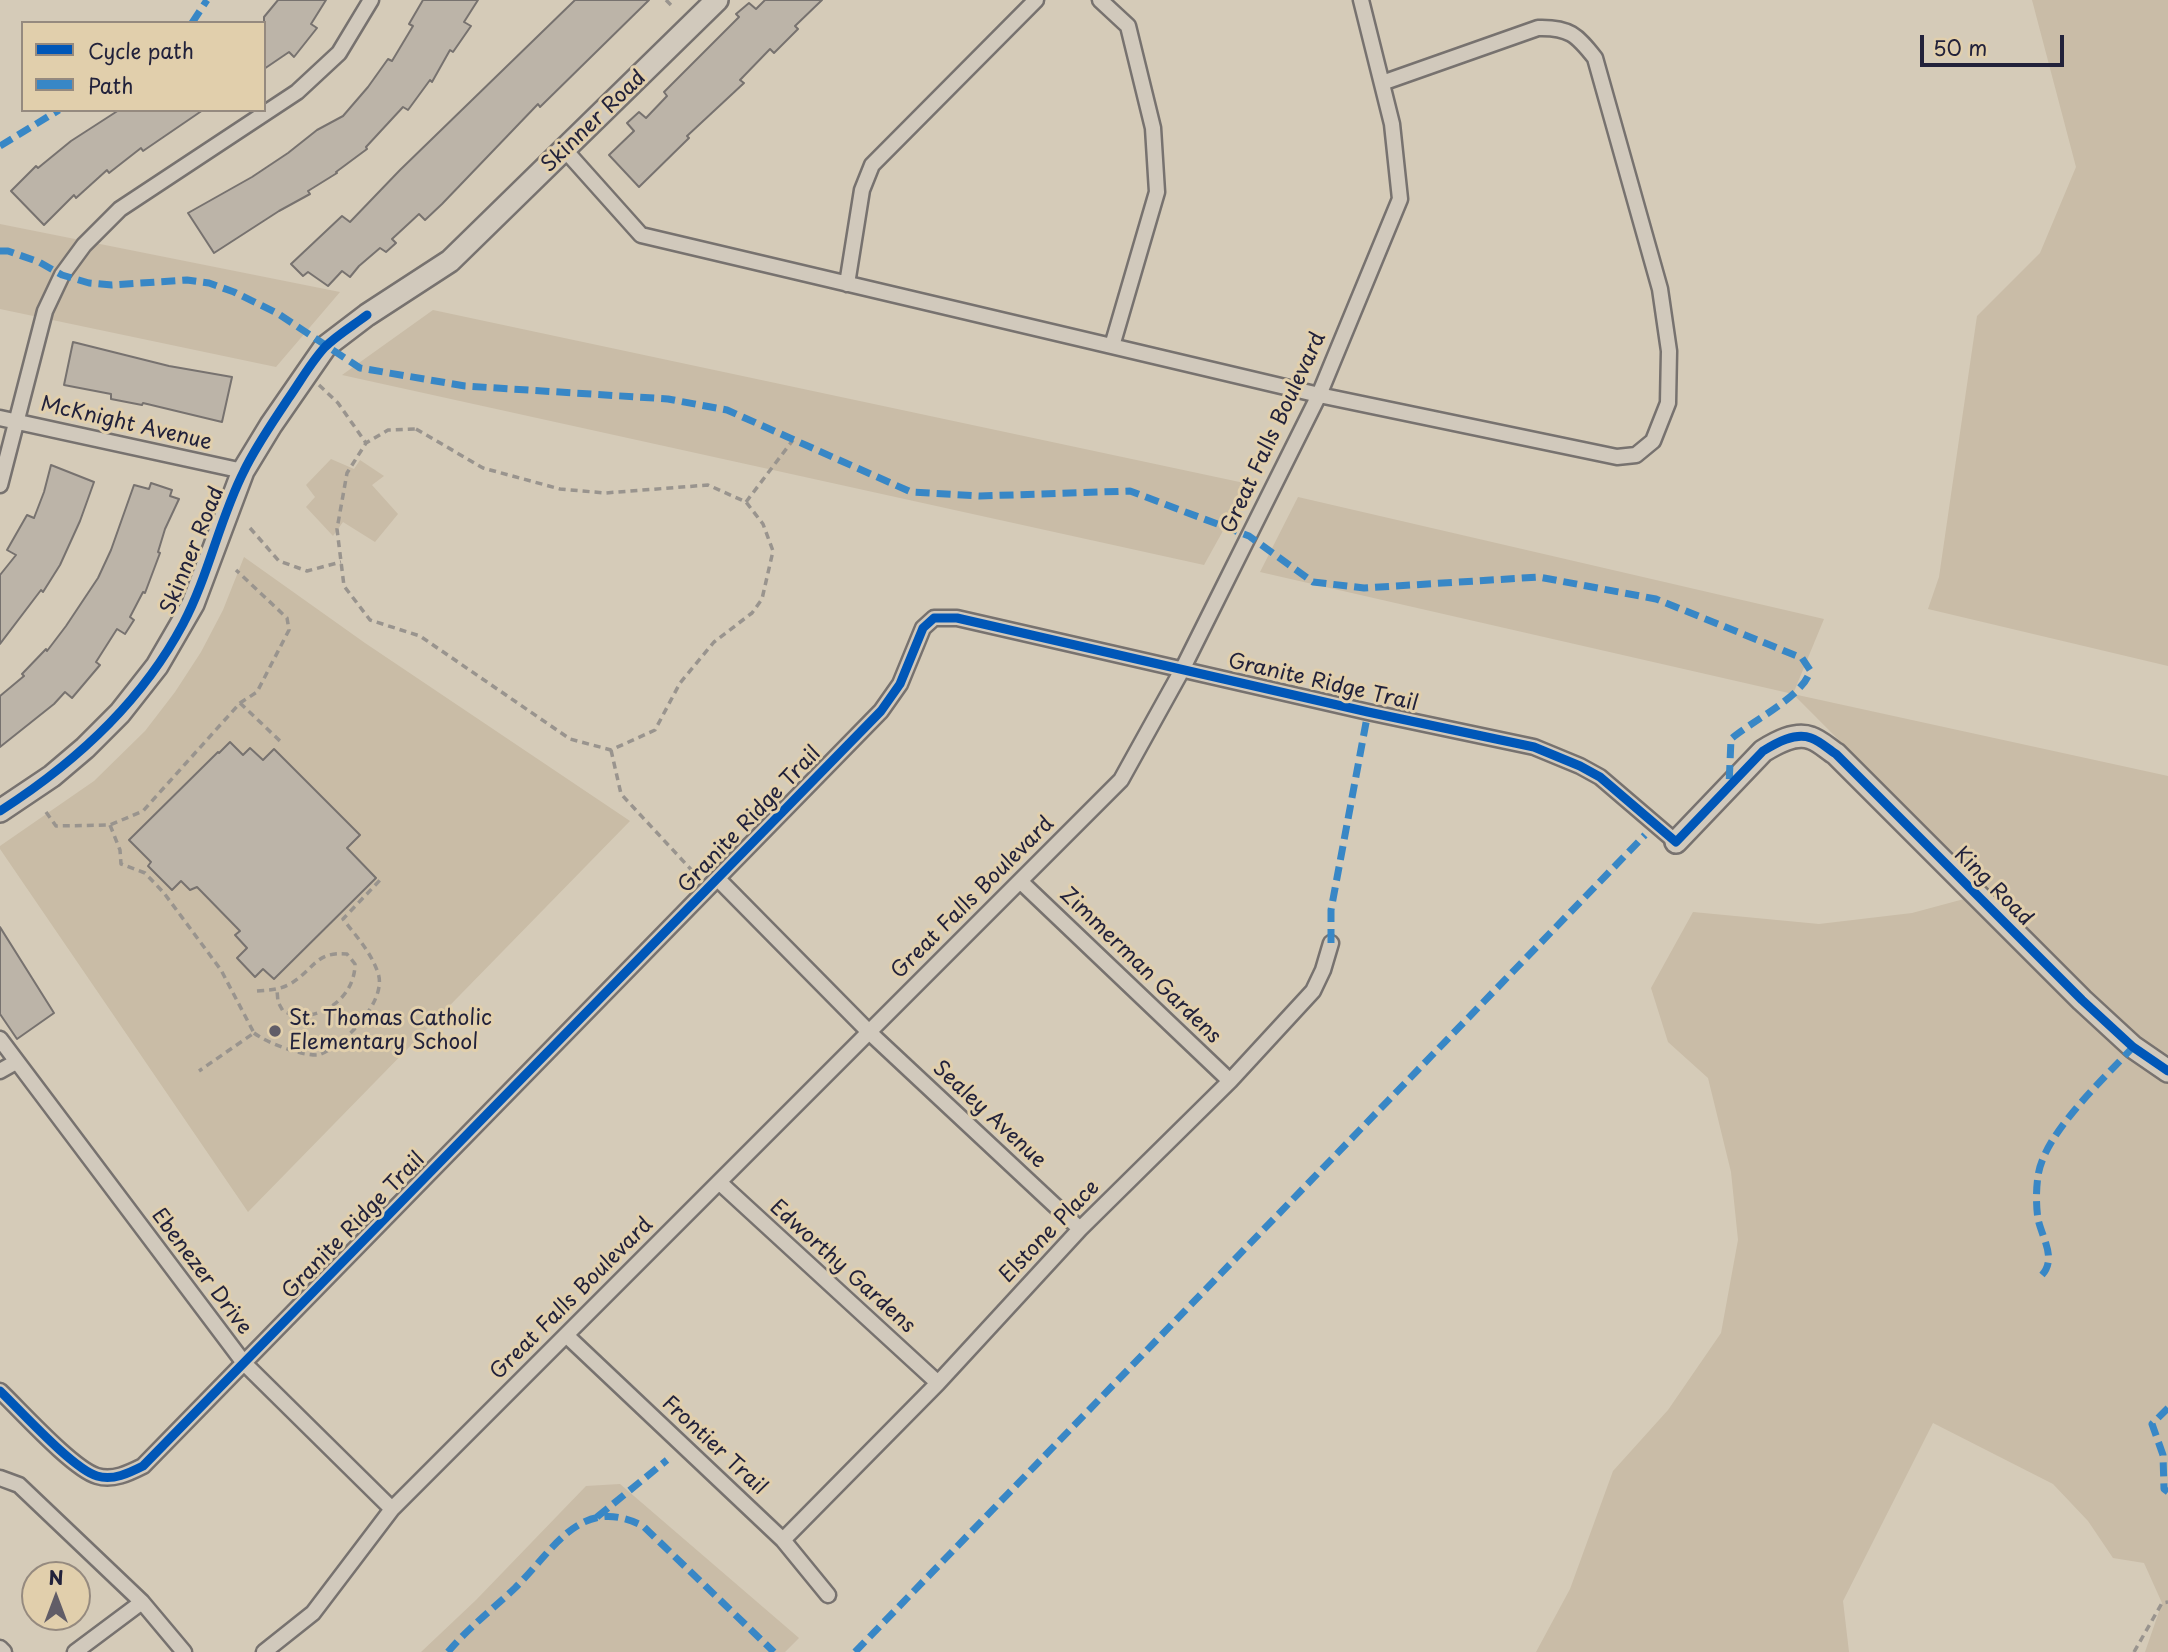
<!DOCTYPE html>
<style>
body{margin:0}
#map{position:relative;width:2168px;height:1652px;overflow:hidden;background:#d5cbb8;font-family:"Playpen Sans",sans-serif}
canvas{display:block}
.legend{position:absolute;left:21px;top:21px;width:245px;height:91px;box-sizing:border-box;background:#e1cfac;border:2px solid #958a7f;margin:0;padding:9px 12px;list-style:none;font-size:21px;color:#22223b}
.legend li{display:flex;align-items:center;gap:14px;height:35px}
.legend b{width:35px;border:2px solid #958a7f}
.north{position:absolute;left:21px;top:1561px;width:70px;height:70px;box-sizing:border-box;background:#e1cfac;border:2px solid #958a7f;border-radius:50%;rotate:0deg;font-size:19px;font-weight:700;line-height:28px;text-align:center;color:#22223b}
.north::after{content:'';display:block;margin:auto;width:24px;height:32px;background:#615d67;clip-path:polygon(50% 0,100% 100%,50% 72%,0 100%)}
.scale{position:absolute;left:1920px;top:35px;width:144px;height:32px;box-sizing:border-box;border:4px solid #22223b;border-top:0;padding-left:9px;font-size:21px;line-height:24px;white-space:nowrap;color:#22223b;-webkit-text-stroke:5px #e1cfac;paint-order:stroke}
</style>
<div id="map">
<canvas width="2168" height="1652"></canvas>
<ul class="legend">
<li><b style="height:9px;background:#0057b8"></b>Cycle path</li>
<li><b style="height:9px;background:#3887c6"></b>Path</li>
</ul>
<div class="north">N</div>
<div class="scale">50 m</div>
</div>
<script>
const ctx = document.querySelector('canvas').getContext('2d');
ctx.lineJoin = 'round';
function fill(path, color) { ctx.fillStyle = color; ctx.fill(path, 'evenodd'); }
function strokePath(path, color, width, dash) { ctx.strokeStyle = color; ctx.lineWidth = width; ctx.lineCap = dash ? 'butt' : 'round'; ctx.setLineDash(dash || []); ctx.stroke(path); }
function write(font, color, halo, rows, align = 'center') {
  ctx.font = font + ' "Playpen Sans",sans-serif'; ctx.lineWidth = 6; ctx.setLineDash([]); ctx.textBaseline = 'middle'; ctx.strokeStyle = halo; ctx.fillStyle = color; for (const [text, x, y, turn = 0] of rows) {
    ctx.save(); ctx.translate(x, y); ctx.rotate((+turn || 0) * Math.PI / 180); ctx.textAlign = isNaN(turn) ? turn : align; if (halo) ctx.strokeText(text, 0, 0); ctx.fillText(text, 0, 0); ctx.restore();
  }
}
fill(new Path2D(`
 M244 557 365 643 630 821 248 1212 0 849V846L94 781 145 731 175 692 201 652 223 610Z`), '#c9bca6');
fill(new Path2D(`
 M2032 0H2168V666L1928 609 1939 577 1977 316 2040 253 2076 167Z
 M0 224 340 292 276 367 0 309Z
 M433 310 1249 484 1204 565 342 375Z
 M331 459 354 469 360 460 384 476 372 485 398 514 375 542 343 522 333 536 306 507 315 497 306 485Z
 M1298 497 1824 619 1793 694 2168 776V1652H2145L2162 1603 2144 1563 2113 1558 2088 1521 2053 1484 1933 1423 1843 1601 1849 1652H1536L1570 1589 1613 1471 1668 1410 1721 1333 1738 1240 1731 1172 1708 1078 1668 1042 1651 988 1693 912 1819 924 1912 913 1990 892 1793 694 1260 572Z
 M620 1484 799 1638 785 1652H421L476 1600 586 1486Z`), '#c9bca7');
const building = new Path2D(`
 M278 0H326L311 24 317 28 294 57 289 52 264 69V17Z
 M423 0H478L464 22 471 26 453 52 450 50 432 82 430 80 408 110 403 107 366 147 367 149 336 172 337 173 308 191 310 194 279 211 214 253 188 213 252 177 288 153 317 130 343 116 368 87 388 59 392 61 413 26 409 24Z
 M575 0H649L540 107 538 104 442 204 425 220 419 214 392 239 396 243 386 252 380 248 359 266 350 277 342 271 328 286 308 272 303 276 291 264 342 216 350 222 400 170Z
 M765 0H822L795 26 798 29 774 53 770 49 740 80 744 83 687 136 689 138 639 187 609 155 634 131 627 123 639 112 646 118 667 96 664 92 739 17 736 14 749 3 756 9Z
 M119 110H203L143 151 141 148 109 173 107 170 76 198 74 195 44 225 11 191 36 166 38 168 71 141Z
 M73 342 169 366 232 377 222 422 143 403 142 405 111 399V394L64 385Z
 M51 465 94 482 80 521 60 565 43 592 41 590 0 644V575L16 555 7 550 27 515 34 518 44 492Z
 M151 483 172 490 170 496 179 499 165 529 158 552 160 553 145 593 143 592 130 617 134 620 125 634 117 629 96 662 100 665 72 698 65 692 54 704 0 747V696L24 676 22 674 46 649 47 651 66 626 98 578 111 550 134 485 149 489Z
 M230 742 243 755 250 748 263 760 274 749 360 835 347 848 376 878 274 979 263 969 255 977 237 958 247 948 235 935 240 931 197 887 190 890 181 881 172 890 148 866 151 862 129 840 218 752 219 753Z
 M0 927 54 1013 17 1039 0 1014Z`);
fill(building, '#bcb4a8');
strokePath(building, '#77726f', 2);
const street = new Path2D(`
 M1100 0 1128 26 1153 128 1157 192 1112 346
 M565 150 641 235 1319 395 1617 457 1636 455 1653 441 1668 403 1669 351 1660 289 1595 58C1577 35 1569 27 1538 28L1382 83
 M847 284 862 190 872 165 1036 0
 M0 418 243 471
 M0 485 45 311 62 275 84 245 120 209 297 92 339 53 371 0
 M718 879 869 1032 1080 1229
 M1020 881 1230 1081
 M0 1039 244 1363 392 1509
 M0 1071 16 1062
 M719 1182 938 1383
 M566 1335 783 1540 828 1595
 M0 1391C21 1411 73 1469 97 1476 113 1481 129 1473 143 1466L881 711 900 684 923 628 934 618H957L1368 712 1534 747 1580 766 1600 777 1676 842
 M0 1478 19 1485 142 1602 184 1652
 M783 1540 938 1383 1080 1229 1230 1081 1313 991 1323 970 1331 943
 M0 1648 4 1652
 M75 1652 142 1602
 M264 1652 313 1613 392 1509 1121 780 1182 670 1319 395 1400 199 1392 124 1361 0`);
const secondary = new Path2D(`
 M0 811 52 776 85 748 120 713 157 666 193 604 243 471 271 425 325 347 367 315 450 261 717 0
 M1676 842 1763 751C1776 743 1795 732 1811 738 1820 741 1828 749 1836 754L2082 1000 2133 1047 2168 1071`);
strokePath(street, '#77726f', 19);
strokePath(secondary, '#77726f', 26);
strokePath(new Path2D(`
 M666 0 671 5
 M319 385 338 403 366 443
 M416 429 483 468 560 489 605 493 708 485 746 502 763 524 773 551 762 599 752 613 714 642 680 683 655 730 611 750 570 739 420 636 370 620 344 586 337 529 347 473 366 443 388 430Z
 M746 502 793 440
 M250 528 279 561 307 571 341 562
 M240 703 280 741
 M611 750 621 794 698 877
 M46 812 56 826 110 825 143 811 240 703 257 692 289 630 287 618 236 570
 M110 825 120 850 121 864 145 873 164 893 221 970 254 1033 199 1071
 M257 991C269 990 279 990 290 984 314 970 315 951 347 954L355 964C355 1000 315 1026 283 1011L278 1002 277 990
 M254 1033C267 1043 302 1056 318 1055 343 1047 388 1001 378 973 371 952 356 936 343 919L382 878
 M2134 1652 2162 1603 2168 1602`), '#99948e', 3.5, [7, 5]);
strokePath(street, '#d1c9bc', 14);
strokePath(secondary, '#d1c9bc', 21);
strokePath(new Path2D(`
 M192 23 207 0
 M0 146 59 110
 M0 251H8L39 262 62 275 89 283 112 285 187 280 209 283 234 292 277 313 360 368 465 386 668 399 727 410 911 492 980 496 1130 491 1249 536 1313 582 1364 588 1539 577 1656 599 1802 658 1810 670C1806 695 1750 722 1731 739L1729 786
 M1331 943V910L1368 712
 M2042 1275C2057 1258 2042 1238 2038 1219 2036 1206 2036 1189 2038 1176 2044 1133 2104 1079 2133 1047
 M2168 1408 2152 1424 2163 1455 2164 1489 2168 1492
 M597 1517 667 1460
 M448 1652C467 1629 493 1609 515 1588 554 1550 580 1494 643 1526L774 1652
 M855 1652 1645 835`), '#3887c6', 7, [14, 7]);
strokePath(new Path2D(`
 M0 811C75 763 141 703 183 624 209 575 219 520 244 471 256 446 273 422 288 399 300 382 311 362 325 347 337 335 354 325 367 315
 M0 1391C21 1411 73 1469 97 1476 113 1481 129 1473 143 1466L881 711 900 684 923 628 934 618H957L1368 712 1534 747 1580 766 1600 777 1676 842 1763 751C1776 743 1795 732 1811 738 1820 741 1828 749 1836 754L2082 1000 2133 1047 2168 1071`), '#0057b8', 9);
for (const [x, y, r, color] of [
 [275,1031,7,"#615d67"]
]) { const dot = new Path2D(); dot.arc(x, y, r, 0, 2 * Math.PI); ctx.fillStyle = color; ctx.fill(dot); strokePath(dot, '#e1cfac', 2.5); }
write('21px', '#22223b', '#e1cfac', [
 ["Skinner Road",594,122,-44],
 ["McKnight Avenue",126,424,13],
 ["Great Falls Boulevard",1274,433,-65],
 ["Skinner Road",193,551,-68],
 ["Granite Ridge Trail",1323,683,13],
 ["Granite Ridge Trail",750,820,-46],
 ["King Road",1993,887,45],
 ["Great Falls Boulevard",973,898,-45],
 ["Zimmerman Gardens",1140,966,44],
 ["Sealey Avenue",989,1115,43],
 ["Granite Ridge Trail",354,1226,-46],
 ["Elstone Place",1050,1232,-46],
 ["Edworthy Gardens",842,1267,42],
 ["Ebenezer Drive",201,1272,53],
 ["Great Falls Boulevard",572,1299,-45],
 ["Frontier Trail",714,1446,43]
]);
write('21px', '#22223b', '#e1cfac', [
 ["St. Thomas Catholic",289,1019],
 ["Elementary School",289,1043]
], 'left');
</script>
